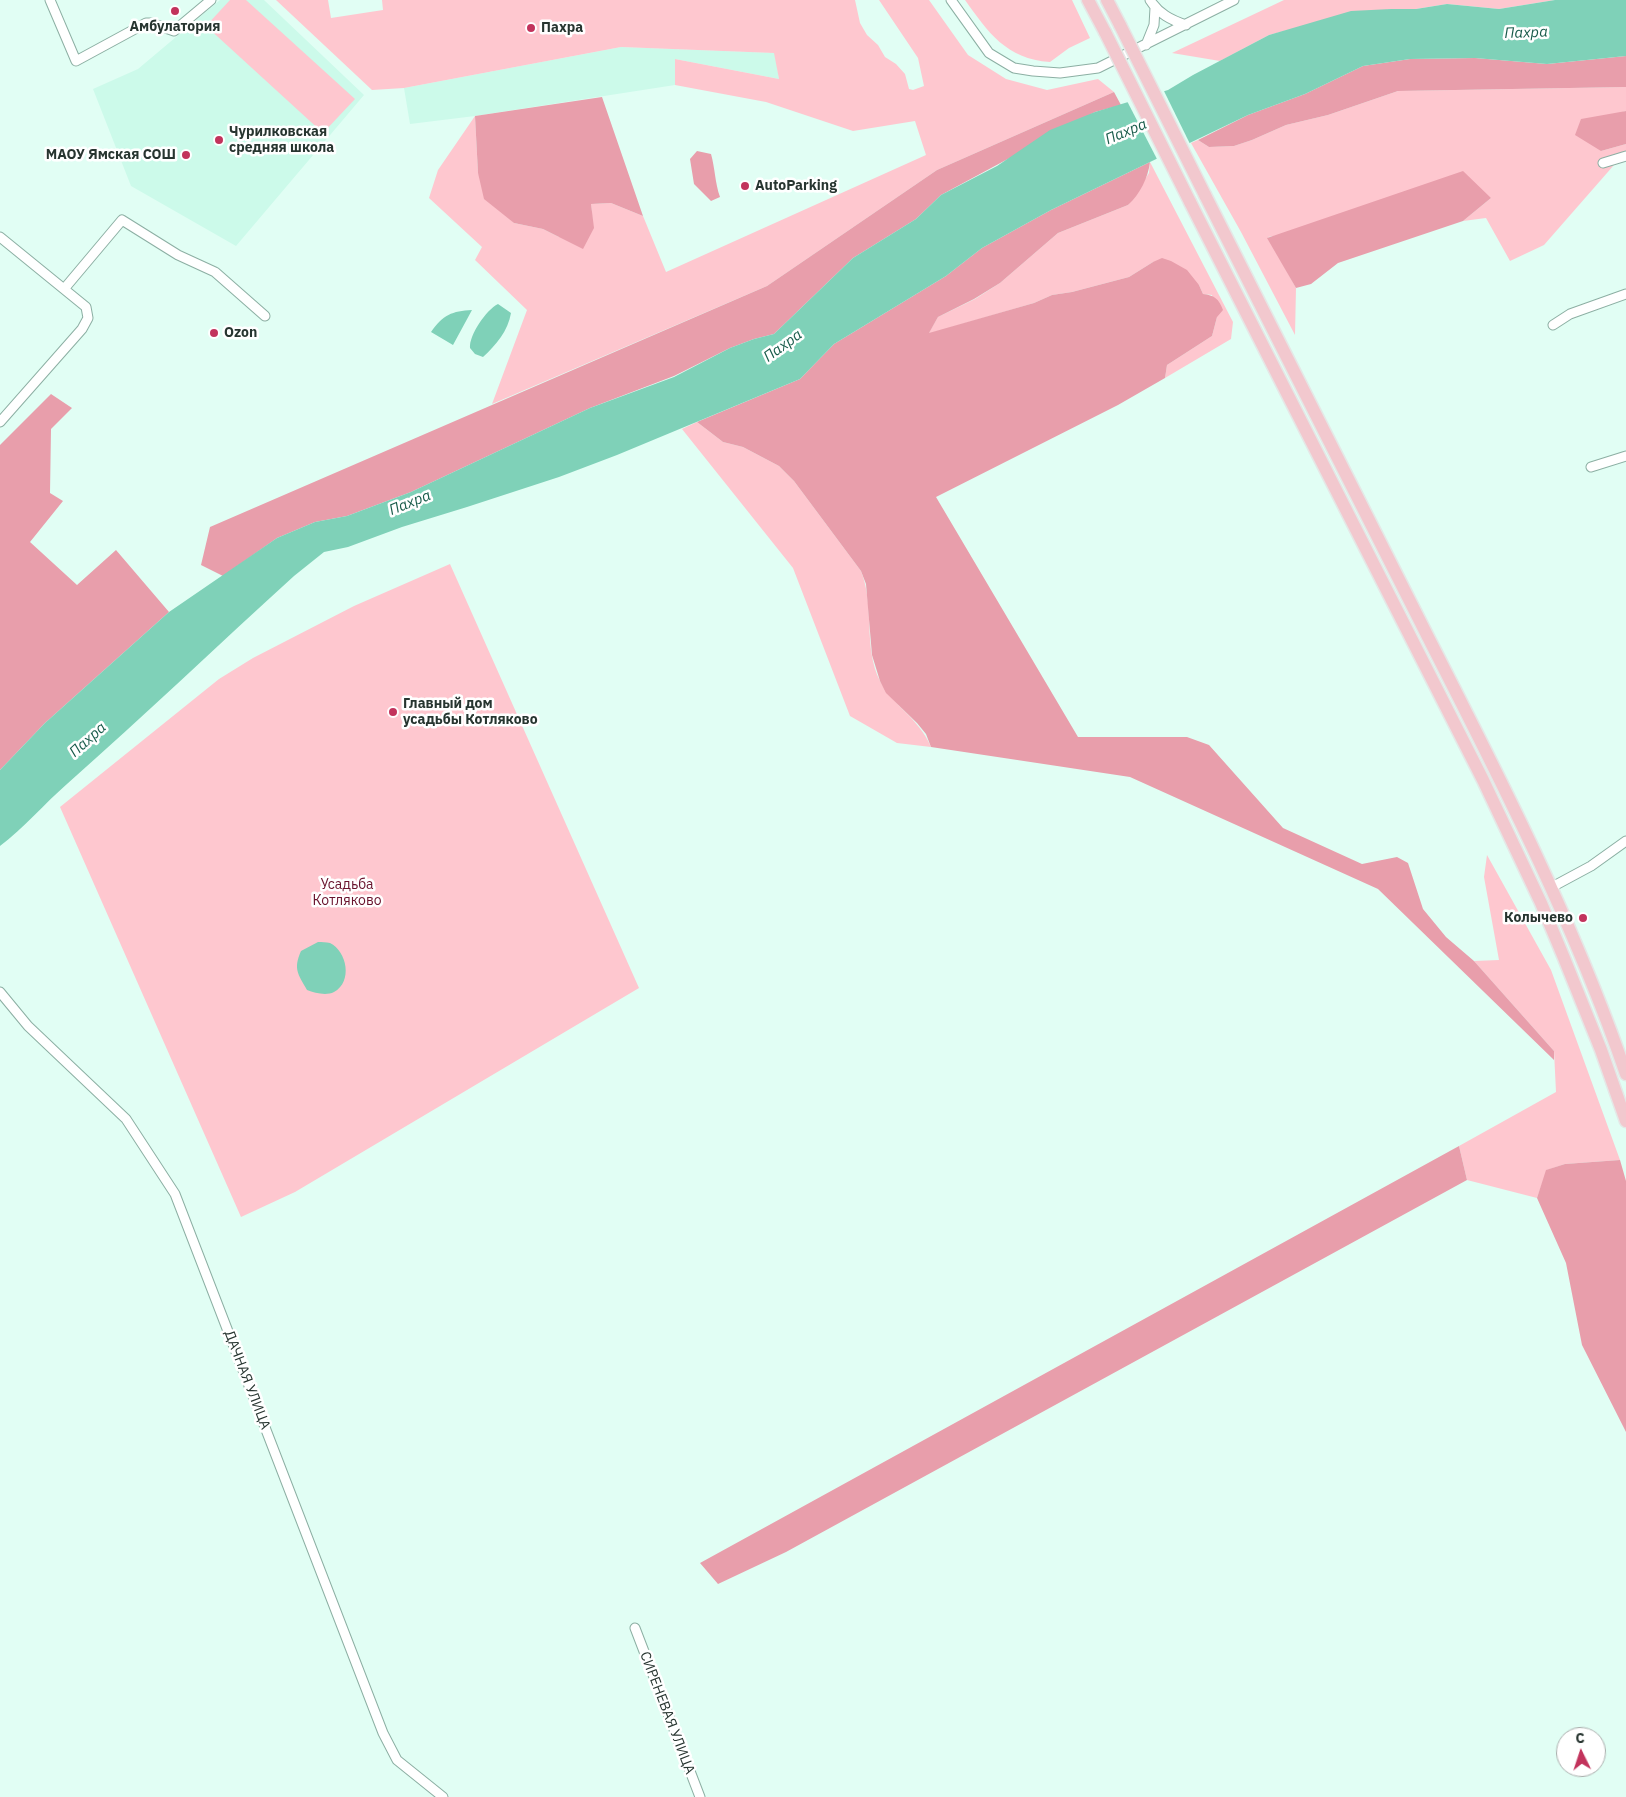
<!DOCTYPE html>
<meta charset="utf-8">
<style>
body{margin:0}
#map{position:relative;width:1626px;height:1797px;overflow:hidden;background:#e1fef4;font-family:"IBM Plex Sans",sans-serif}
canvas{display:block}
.north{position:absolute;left:1556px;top:1727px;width:50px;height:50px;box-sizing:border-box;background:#fff;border:1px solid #a9aeac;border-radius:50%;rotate:356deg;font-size:14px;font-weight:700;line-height:20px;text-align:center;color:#273530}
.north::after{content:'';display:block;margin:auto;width:18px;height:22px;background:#c2335c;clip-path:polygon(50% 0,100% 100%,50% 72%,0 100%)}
</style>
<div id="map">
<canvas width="1626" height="1797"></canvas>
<div class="north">С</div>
</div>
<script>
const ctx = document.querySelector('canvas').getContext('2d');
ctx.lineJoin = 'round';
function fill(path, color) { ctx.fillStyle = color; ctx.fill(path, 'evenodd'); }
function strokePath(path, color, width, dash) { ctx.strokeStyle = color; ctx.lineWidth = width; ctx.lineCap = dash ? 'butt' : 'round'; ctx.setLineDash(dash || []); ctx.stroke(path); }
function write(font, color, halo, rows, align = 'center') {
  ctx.font = font + ' "IBM Plex Sans",sans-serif'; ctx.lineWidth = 5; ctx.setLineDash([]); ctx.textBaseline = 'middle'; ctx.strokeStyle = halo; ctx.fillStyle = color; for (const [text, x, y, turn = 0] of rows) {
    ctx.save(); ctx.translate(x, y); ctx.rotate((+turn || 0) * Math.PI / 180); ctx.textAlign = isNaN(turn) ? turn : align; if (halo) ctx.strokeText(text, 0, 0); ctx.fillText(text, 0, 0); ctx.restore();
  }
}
fill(new Path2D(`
 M220 0H264L364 95 236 246 131 186 93 89 138 69Z
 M621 47 775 53 779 79 675 59V85L475 116 410 124 404 88Z`), '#ccfaea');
fill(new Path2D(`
 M230 0H246L355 99 323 133 206 26Z
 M276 0H328L331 18 383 10 382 0H855L860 23 867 35 878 45 885 57 896 64 905 74 909 89 913 90 924 86 918 58 879 0H929L968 55 1006 79 1047 90 1098 79 1114 92 937 170 767 286 492 404 527 310 475 260 482 247 429 198 438 170 475 116 478 173 514 223 543 229 559 237 593 228 591 204 611 203 643 216 666 272 926 155 915 121 853 131 766 102 675 85V59L779 79 774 53 621 47 404 88 372 90Z
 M965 0H1072L1090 38 1069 48 1050 62C1006 59 988 32 965 0Z
 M1284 0H1555L1499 9 1447 4 1416 9H1391L1307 25 1269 35 1220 61 1172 53Z
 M1626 87V111L1616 114 1601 151 1626 144V161L1614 165 1544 245 1510 261 1486 218 1463 221 1491 198 1268 237 1296 288 1295 335 1241 232 1191 143 1198 140 1209 147 1234 146 1252 140 1286 125 1328 115 1398 91Z
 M1150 162 1233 322 1231 339 1165 378 1167 365 1212 336 1217 317 1212 295 1203 294 1199 285 1153 262 1129 277 1072 292 1052 295 1034 303 928 334 938 317 975 299 1000 283 1058 233 1128 205 1149 173Z
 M697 422 723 442 743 447 779 466 794 481 861 571C875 606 863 647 880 681 894 707 918 717 931 747L897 743 850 716 793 568 682 429Z
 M450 564 639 988 295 1192 241 1217 60 807 219 679 253 658 354 606Z
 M1487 855 1551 970 1620 1160 1565 1164 1547 1170 1537 1198 1467 1180 1459 1146 1556 1092 1554 1051 1474 961 1499 960 1484 877Z`), '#fec7cf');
fill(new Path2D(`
 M1626 56V87L1398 91 1328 115 1286 125 1252 140 1234 146 1209 147 1198 140 1248 115 1305 94 1363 66 1410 59 1475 58 1547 64Z
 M1114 92 1121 105 1095 112 941 195 916 219 853 258 774 334 754 339 730 348 674 376 590 408 411 492 347 516 315 522 277 538 223 576 201 565 210 527 767 286 937 170Z
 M602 97 643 216 611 203 591 204 594 228 583 249 543 229 514 223 484 199 478 173 475 116Z
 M1626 111V144L1601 151 1575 135 1581 119Z
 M697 151 711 154C715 168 715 183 720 197L711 201 694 184 690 159Z
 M1150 162C1148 178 1140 194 1128 205L1058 233 1000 283 974 299 938 317 929 333 1034 303 1052 295 1072 292 1129 277 1153 262 1162 258 1171 261 1187 270 1199 285 1203 294C1214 295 1219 299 1223 310L1217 317 1212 336 1167 365 1165 378 1118 405 936 497 1078 737H1187L1209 745 1283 828 1362 864 1397 857 1408 863 1423 909 1446 937 1474 961 1554 1051V1060L1378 889 1130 777 931 747 926 734 917 723 886 693 880 681 872 655 866 584 861 571 794 481 779 466 743 447 723 442 697 422 800 379 834 344 946 276 982 248 1051 210Z
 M1463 171 1491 198 1463 221 1338 263 1311 284 1296 288 1267 238Z
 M51 394 72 408 51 429 50 493 63 501 30 542 77 585 116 550 169 612 45 723 0 770V445Z
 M1459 1146 1467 1180 786 1552 718 1584 700 1563Z
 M1620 1160 1626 1181V1432L1582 1345 1566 1263 1537 1198 1546 1170 1565 1164Z`), '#e89eab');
fill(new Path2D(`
 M1555 0H1626V56L1547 64 1475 58 1410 59 1363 66 1305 94 1248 115 1150 162 1051 210 982 248 946 276 834 344 800 379 617 455 559 477 467 507 402 527 348 547 324 552 294 576C218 645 144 716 67 784 44 804 24 828 0 846V770L45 723 169 612 277 538 315 522 347 516 411 492 590 408 674 377 730 348 754 339 774 334 853 258 916 219 941 195 997 166 1050 130 1095 112 1168 90 1193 75 1269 35 1351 11 1391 9H1416L1447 4 1499 9Z
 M498 304 511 313C508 331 496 345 483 357L475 354 470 348C469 335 486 310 498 304Z
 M472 310 453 345 431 332C443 315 452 311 472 310Z
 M318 942C322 942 326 942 330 943 347 951 353 982 334 992 326 996 315 993 307 990 298 974 293 969 301 951Z`), '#7fd1b8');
fill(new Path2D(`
 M1163 89 1191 146 1158 161 1127 101Z`), '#e1fef4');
const minor = new Path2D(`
 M50 0 76 61 146 23H151L174 31 211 0
 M951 0 989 53 1014 68 1033 71 1060 73 1098 68 1234 0
 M1150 0C1159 14 1171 20 1186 25
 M1146 45 1154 25 1155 8
 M1603 163 1626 156
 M0 237 86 307 88 318 82 329 0 422
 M64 289 122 220 178 255 215 272 265 316
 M1553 325 1570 314 1626 294
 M1591 467 1626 456
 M1552 887 1591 866 1626 841
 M0 992 28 1026 126 1119 175 1194 383 1733 397 1760 443 1797
 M635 1628 700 1797`);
const highway = new Path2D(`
 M1088 0 1105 32
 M1107 0 1120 25
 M1205 195C1280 344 1355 492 1430 641 1502 782 1574 923 1626 1074
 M1190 202 1483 780 1541 903 1564 958 1601 1050 1626 1121`);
strokePath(minor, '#8cafa3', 11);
strokePath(highway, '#e5e7e6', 15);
strokePath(minor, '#fff', 9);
strokePath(highway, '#f2c8ce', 12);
const highwayBridge = new Path2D(`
 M1120 25 1205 195
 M1105 32 1190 202`);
strokePath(highwayBridge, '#e5e7e6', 15, []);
strokePath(highwayBridge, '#f2c8ce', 12);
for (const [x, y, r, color] of [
 [175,11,5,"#c2335c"],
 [531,28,5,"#c2335c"],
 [219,140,5,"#c2335c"],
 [186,155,5,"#c2335c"],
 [745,186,5,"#c2335c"],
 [214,333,5,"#c2335c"],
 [393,712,5,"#c2335c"],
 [1583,918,5,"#c2335c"]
]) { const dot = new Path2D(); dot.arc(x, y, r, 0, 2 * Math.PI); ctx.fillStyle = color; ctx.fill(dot); strokePath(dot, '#fff', 2); }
write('bold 14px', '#273530', '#fff', [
 ["Амбулатория",175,27,"center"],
 ["Пахра",541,28],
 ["Чурилковская",229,132],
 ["средняя школа",229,148],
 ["МАОУ Ямская СОШ",176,155,"right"],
 ["AutoParking",755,186],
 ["Ozon",224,333],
 ["Главный дом",403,704],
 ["усадьбы Котляково",403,720],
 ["Колычево",1573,918,"right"]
], 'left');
write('14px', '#69132d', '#fff', [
 ["Усадьба",347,885],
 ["Котляково",347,901]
]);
write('14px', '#273530', '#fff', [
 ["ДАЧНАЯ УЛИЦА",247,1380,69],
 ["СИРЕНЕВАЯ УЛИЦА",667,1713,69]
]);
write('italic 15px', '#185b4a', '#fff', [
 ["Пахра",1526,33,-2],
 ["Пахра",1126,132,-23],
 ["Пахра",783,346,-36],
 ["Пахра",410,503,-22],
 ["Пахра",88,740,-42]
]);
</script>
